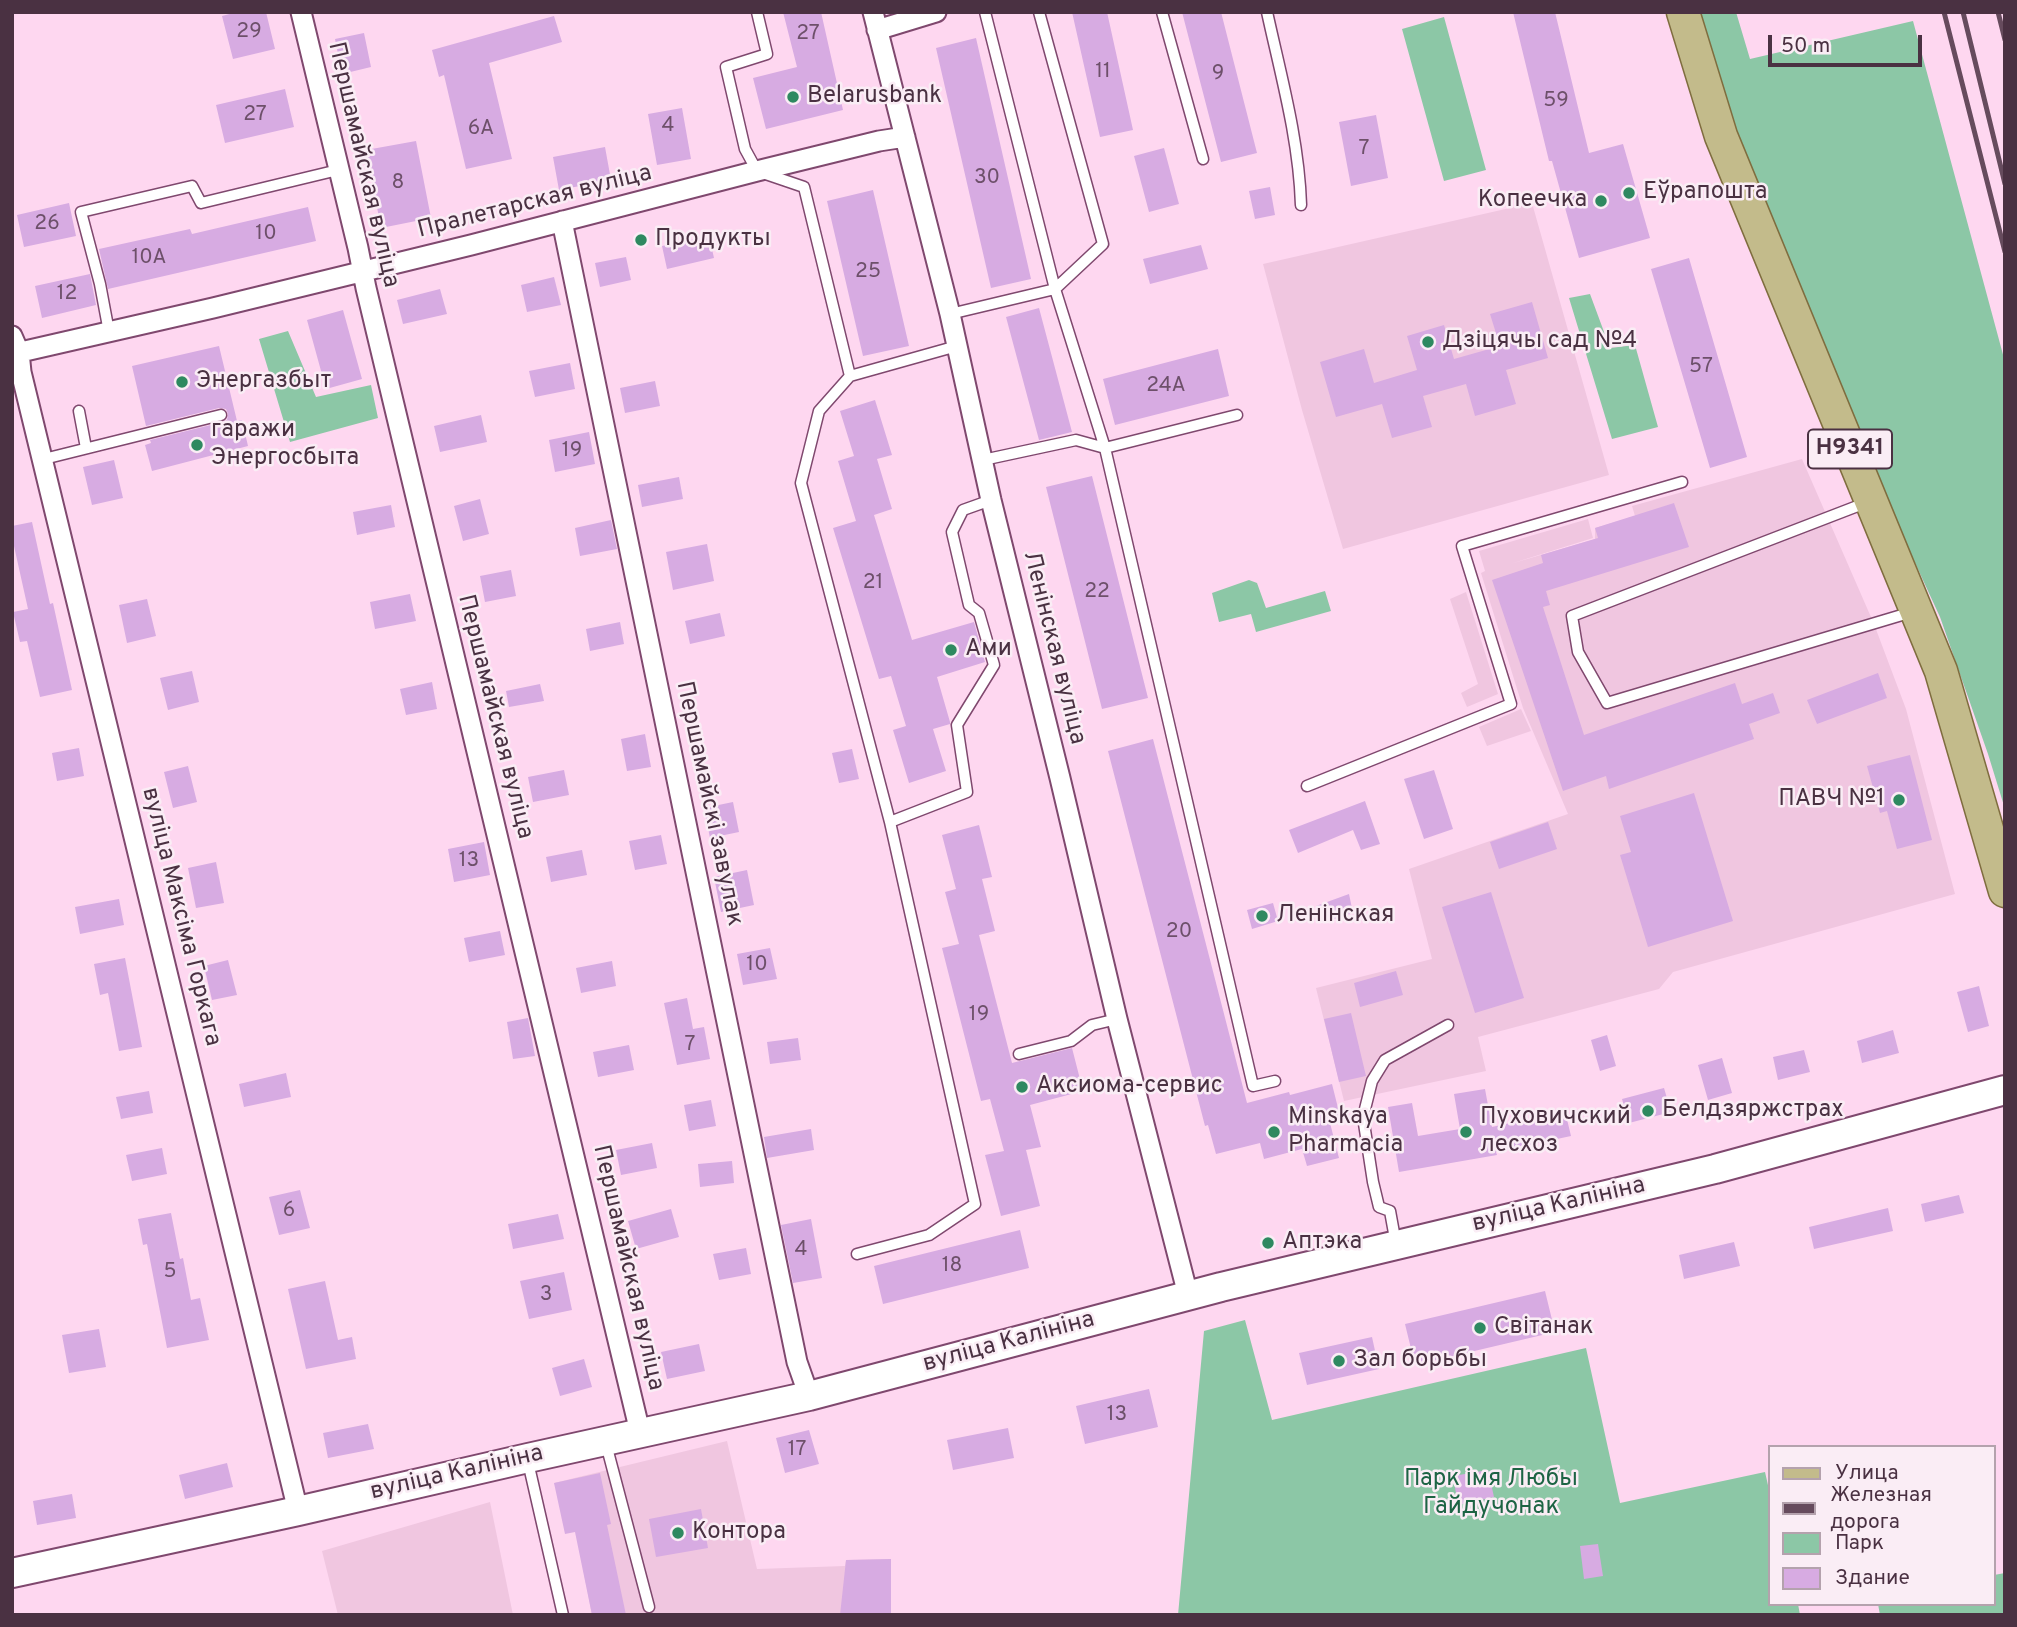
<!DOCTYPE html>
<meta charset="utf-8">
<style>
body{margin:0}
#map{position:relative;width:2017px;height:1627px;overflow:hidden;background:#fed7f0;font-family:Overpass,sans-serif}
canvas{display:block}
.frame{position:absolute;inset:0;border:14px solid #4a3142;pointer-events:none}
.legend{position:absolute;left:1768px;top:1445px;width:228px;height:161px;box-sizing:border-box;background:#faedf5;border:2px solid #b4a2ad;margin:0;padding:9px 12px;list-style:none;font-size:21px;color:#4a3142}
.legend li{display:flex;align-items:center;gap:14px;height:35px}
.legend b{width:35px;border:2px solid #b4a2ad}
.scale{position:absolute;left:1768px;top:35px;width:154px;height:32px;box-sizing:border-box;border:4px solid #4a3142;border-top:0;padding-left:9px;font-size:21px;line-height:24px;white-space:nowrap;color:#4a3142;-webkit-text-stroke:5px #faedf5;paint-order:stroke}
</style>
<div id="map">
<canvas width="2017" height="1627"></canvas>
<div class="frame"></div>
<ul class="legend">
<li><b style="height:9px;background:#c3bb8b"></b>Улица</li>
<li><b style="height:9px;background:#664b5d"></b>Железная дорога</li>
<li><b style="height:19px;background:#8cc7a6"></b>Парк</li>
<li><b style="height:19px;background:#d7abe2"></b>Здание</li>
</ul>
<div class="scale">50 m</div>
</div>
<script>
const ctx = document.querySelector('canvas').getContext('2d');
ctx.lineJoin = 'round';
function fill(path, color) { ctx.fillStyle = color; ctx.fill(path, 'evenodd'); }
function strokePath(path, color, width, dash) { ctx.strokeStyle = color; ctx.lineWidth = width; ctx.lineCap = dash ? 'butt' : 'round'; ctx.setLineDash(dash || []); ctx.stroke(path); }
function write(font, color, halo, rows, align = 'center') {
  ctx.font = font + ' Overpass,sans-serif'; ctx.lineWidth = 5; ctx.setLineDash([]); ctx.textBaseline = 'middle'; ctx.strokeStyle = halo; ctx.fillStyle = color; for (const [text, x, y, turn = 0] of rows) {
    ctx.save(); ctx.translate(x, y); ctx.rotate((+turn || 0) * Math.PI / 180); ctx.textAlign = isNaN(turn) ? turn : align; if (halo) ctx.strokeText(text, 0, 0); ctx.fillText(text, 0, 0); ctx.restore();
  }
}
fill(new Path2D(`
 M1532 203 1609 475 1343 549 1302 410 1263 264Z
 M1802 459 1874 624 1906 709 1955 894 1673 972 1659 989 1478 1037 1486 1071 1344 1101 1316 988 1432 959 1409 869 1568 814 1523 708 1481 573 1485 571 1479 551 1588 519 1593 538 1510 564 1595 539V528L1635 516 1632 506Z
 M1466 592 1498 694 1467 707 1461 693 1478 684 1450 599Z
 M1521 709 1531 731 1487 746 1479 727Z
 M727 1441 757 1569 845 1566 846 1560 891 1559V1615H592L576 1532 554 1483Z
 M490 1502 513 1615H338L322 1551Z`), '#f0c6e0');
fill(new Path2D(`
 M1700 12H1736L1750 59 1913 21 2005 362V809L1988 754 1940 617 1899 528 1872 459 1854 419 1735 131Z
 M1444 17 1486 170 1444 181 1402 29Z
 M1590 294 1610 348 1635 345 1658 427 1612 439 1569 298Z
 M288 331 316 397 371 385 378 418 290 442 259 339Z
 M1249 580 1257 583 1266 608 1325 591 1331 611 1256 632 1251 614 1219 622 1212 593Z
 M1245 1320 1272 1420 1586 1348 1620 1503 1765 1472 1770 1494V1604H1798L1800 1615H1178L1204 1331Z
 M2005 1573V1615H1880L1878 1604H1994V1575Z`), '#8cc7a6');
fill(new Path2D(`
 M237 12H266L275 49 233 59 222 16Z
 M783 12H821L843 110 766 129 753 78 797 67Z
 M1072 12H1107L1133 130 1100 137Z
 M1182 12H1221L1257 153 1221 162Z
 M1513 12H1555L1589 153 1623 144 1650 238 1579 258 1552 161H1549Z
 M554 16 562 42 489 63 512 159 466 169 444 75 439 77 432 50Z
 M364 33 371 67 342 74 335 39Z
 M976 38 1031 279 991 288 936 48Z
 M285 89 294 127 225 143 216 105Z
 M682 108 691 159 657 165 648 114Z
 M1376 115 1388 178 1351 186 1339 122Z
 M416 141 431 218 381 228 366 150Z
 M605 147 611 180 559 190 553 157Z
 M1164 148 1179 204 1149 212 1134 156Z
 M1270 187 1275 215 1255 219 1249 191Z
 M873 190 909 346 863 356 827 201Z
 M69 203 76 236 24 247 17 215Z
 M308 207 316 241 108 289 99 249 190 229 192 234Z
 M709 236 714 258 667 269 662 246Z
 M1201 245 1208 269 1150 284 1143 259Z
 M626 257 631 280 600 287 595 263Z
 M1689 258 1747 457 1710 468 1651 269Z
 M90 274 96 305 42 318 35 286Z
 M554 277 561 305 527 312 521 285Z
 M440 289 447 314 403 324 397 300Z
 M1532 302 1548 358 1506 370 1516 404 1475 416 1466 384 1423 396 1432 427 1392 438 1382 404 1336 417 1320 362 1364 349 1374 383 1417 370 1407 336 1444 325 1454 359 1500 346 1490 314Z
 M1039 308 1072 432 1039 440 1006 317Z
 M343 310 362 379 326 389 307 320Z
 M219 346 237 421 242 420 248 446 152 471 145 445 151 443 150 440 223 422 227 420 228 414 226 409 219 408 146 426 132 366Z
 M1218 349 1229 396 1115 425 1103 379Z
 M570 363 575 389 535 397 529 371Z
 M655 381 660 406 625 413 620 388Z
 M875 400 892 455 877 459 892 509 874 515 912 640 974 622 985 662 937 677 950 722V724L933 729 946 771 909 783 893 730 906 726 891 676 879 679 833 528 856 521 838 461 854 456 840 411Z
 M481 415 487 442 440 452 434 426Z
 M589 432 595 464 555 472 549 440Z
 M114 460 123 498 92 505 83 467Z
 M1092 476 1148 698 1102 709 1046 487Z
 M679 477 683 499 642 507 638 485Z
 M480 499 489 534 463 541 454 506Z
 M1674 503 1689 547 1546 591 1550 605 1543 607 1584 735 1735 683 1742 704 1773 693 1780 713 1749 724 1754 739 1609 789 1606 776 1563 791 1492 580 1543 563 1541 555 1598 538 1595 528Z
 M391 505 395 527 357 535 353 512Z
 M611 520 617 549 580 556 575 528Z
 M32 522 50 604 53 603 72 690 40 697 27 641 20 642 13 612 28 609 12 537V526Z
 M707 544 714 581 673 590 666 552Z
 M511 570 516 596 485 602 480 576Z
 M410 594 416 621 375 629 370 602Z
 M147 599 156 636 127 643 119 605Z
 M720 613 725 636 690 644 685 621Z
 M620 622 624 644 590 651 586 629Z
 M192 671 199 702 168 710 160 678Z
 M1878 673 1887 698 1817 724 1807 700Z
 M432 682 437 709 406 715 400 689Z
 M540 684 544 701 509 707 506 691Z
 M645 734 651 767 627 771 621 739Z
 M1153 739 1247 1103 1289 1092 1290 1095 1332 1084 1341 1120 1330 1123 1339 1158 1307 1166 1302 1149 1264 1159 1260 1143 1216 1154 1208 1125 1205 1126 1108 751Z
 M79 748 84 776 57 781 52 753Z
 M852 749 859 779 839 783 832 753Z
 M1910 755 1932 840 1897 849 1887 811 1880 813 1867 766Z
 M188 766 197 802 173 808 164 772Z
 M564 770 569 795 533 802 528 777Z
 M1434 770 1453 829 1424 839 1404 779Z
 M1694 793 1733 921 1648 947 1620 855 1631 852 1620 816Z
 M1365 801 1380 844 1361 850 1353 830 1298 853 1289 830Z
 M733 802 739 832 710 838 704 808Z
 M1548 822 1557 849 1499 869 1490 842Z
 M979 825 992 877 982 879 995 931 979 935 1012 1063 1072 1048 1083 1091 1030 1105 1041 1147 1026 1150 1040 1206 1001 1216 985 1155 1004 1151 990 1099 981 1101 942 948 959 944 945 892 956 889 942 835Z
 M661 835 667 864 635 870 629 841Z
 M484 842 490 875 454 882 448 849Z
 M582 850 587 875 551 882 546 857Z
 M216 862 224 903 196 908 188 868Z
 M747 870 754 905 721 912 714 877Z
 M1491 892 1524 998 1475 1013 1442 907Z
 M1349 894 1353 913 1322 923 1316 906Z
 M119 899 124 925 80 934 75 907Z
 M1273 903 1278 921 1252 929 1247 910Z
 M500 931 505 955 469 962 464 938Z
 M770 948 777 979 743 985 737 954Z
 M125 958 142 1047 119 1051 108 993 100 995 94 964Z
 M228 960 237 995 212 1000 204 966Z
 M612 961 616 986 581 993 576 968Z
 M1396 971 1403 995 1360 1007 1354 983Z
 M1979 986 1989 1026 1968 1032 1957 992Z
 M687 998 693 1029 704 1027 710 1059 677 1065 664 1003Z
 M1351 1013 1366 1076 1339 1082 1324 1019Z
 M528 1018 535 1056 513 1059 507 1022Z
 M1893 1030 1899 1053 1862 1063 1857 1041Z
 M1607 1035 1616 1066 1600 1071 1591 1040Z
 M798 1038 801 1060 770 1064 767 1042Z
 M629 1045 634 1070 598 1077 593 1052Z
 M1804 1050 1810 1072 1778 1080 1773 1057Z
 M1722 1058 1732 1093 1708 1100 1698 1065Z
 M286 1073 291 1097 244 1107 239 1084Z
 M1664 1088 1671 1112 1629 1123 1622 1099Z
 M1485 1089 1492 1127 1565 1111 1571 1136 1496 1152 1497 1155 1399 1172 1388 1107 1412 1103 1418 1136 1460 1129 1454 1094Z
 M149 1091 153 1113 121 1119 116 1097Z
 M711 1100 716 1126 689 1131 684 1105Z
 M811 1129 814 1150 767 1158 764 1137Z
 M652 1143 657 1168 621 1175 616 1150Z
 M162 1148 167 1174 132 1181 126 1155Z
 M732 1161 734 1183 700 1187 698 1164Z
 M300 1190 310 1228 279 1235 269 1197Z
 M1959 1195 1964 1213 1925 1222 1921 1204Z
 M1888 1208 1893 1231 1814 1249 1809 1227Z
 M671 1209 679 1237 636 1249 628 1221Z
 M171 1213 180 1259 183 1258 191 1300 200 1298 209 1340 167 1348 147 1244 143 1245 138 1219Z
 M558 1214 564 1239 513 1249 508 1224Z
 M811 1219 822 1278 793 1283 781 1225Z
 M1020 1230 1029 1268 883 1304 874 1266Z
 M1734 1242 1740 1266 1684 1279 1679 1255Z
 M746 1248 751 1274 719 1280 713 1254Z
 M564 1272 572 1310 529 1319 520 1281Z
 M325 1281 338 1340 352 1337 356 1359 306 1369 288 1289Z
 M1545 1291 1555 1332 1415 1365 1405 1324Z
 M99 1329 106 1367 69 1373 62 1335Z
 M1372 1337 1379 1369 1307 1385 1299 1353Z
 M699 1344 705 1371 667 1379 661 1352Z
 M584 1359 592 1387 560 1396 552 1368Z
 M1149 1389 1158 1427 1085 1444 1076 1406Z
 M368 1424 374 1449 328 1458 323 1433Z
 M1008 1428 1014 1458 953 1470 947 1440Z
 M809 1430 819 1464 785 1473 776 1438Z
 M227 1463 233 1487 185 1499 179 1475Z
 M1488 1470 1494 1497 1458 1505 1453 1476Z
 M600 1473 611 1524 607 1525 626 1615H592L575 1532 565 1534 554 1483Z
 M72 1494 76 1518 37 1525 33 1501Z
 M701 1509 708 1548 656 1557 649 1519Z
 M1598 1544 1603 1576 1584 1579 1580 1546Z
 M891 1559V1615H840L846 1560Z`), '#d7abe2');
const service = new Path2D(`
 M757 12 767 54 726 67 745 149 757 171 804 187 850 376 819 411 801 483 890 822 975 1204 929 1235 857 1254
 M985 12 1055 289 1105 448 1237 415
 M1162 12 1203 159
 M1267 12C1281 76 1299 140 1301 205
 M950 314 1055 289 1103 244 1039 12
 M109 332 100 284 81 212 192 186 201 203 338 170
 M850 376 957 346
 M79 411 86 448
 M44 459 221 415
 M983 460 1076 440 1105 448 1253 1086 1275 1081
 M1868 502 1572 616 1578 652 1607 703 1912 612
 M1307 786 1511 704 1462 546 1682 482
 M890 822 967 792 957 725 994 665 979 613 969 605 952 532 963 510 991 500
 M1019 1054 1071 1041 1092 1025 1117 1019
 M1396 1244 1390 1211 1379 1207 1373 1182 1363 1117 1372 1081 1385 1060 1448 1025
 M606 1444 649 1607
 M528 1462 563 1615`);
const minor = new Path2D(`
 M301 12 358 248 366 288 640 1432
 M873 12 950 314 991 500 1060 778 1117 1019 1188 1295
 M877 30 936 12
 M562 221 797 1362 809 1396
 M12 336 19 352 21 372 298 1511
 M12 354 213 308 471 245 757 171 879 141 905 137`);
const secondary = new Path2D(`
 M12 1573 298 1511 528 1458 809 1396 1221 1287 1715 1169 2005 1090`);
const primary = new Path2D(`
 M1683 12 1721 136 1941 671 2005 891`);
strokePath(service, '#7f486e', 13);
strokePath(minor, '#7f486e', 23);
strokePath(secondary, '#7f486e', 32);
strokePath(primary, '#7f6d3f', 35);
strokePath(service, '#fff', 10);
strokePath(minor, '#fff', 19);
strokePath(secondary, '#fff', 28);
strokePath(primary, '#c3bb8b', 32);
strokePath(new Path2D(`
 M1944 12 2005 252
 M1963 12 2005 184
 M1998 12 2005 40`), '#664b5d', 5);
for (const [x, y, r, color] of [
 [793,97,7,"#2e8960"],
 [1629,193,7,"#2e8960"],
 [1601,201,7,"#2e8960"],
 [641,240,7,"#2e8960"],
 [1428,342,7,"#2e8960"],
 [182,382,7,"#2e8960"],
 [197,445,7,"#2e8960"],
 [951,650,7,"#2e8960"],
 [1899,800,7,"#2e8960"],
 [1262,916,7,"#2e8960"],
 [1022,1087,7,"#2e8960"],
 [1648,1111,7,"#2e8960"],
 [1274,1132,7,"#2e8960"],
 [1466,1132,7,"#2e8960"],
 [1268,1243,7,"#2e8960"],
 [1480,1328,7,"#2e8960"],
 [1339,1361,7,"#2e8960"],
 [678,1533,7,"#2e8960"]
]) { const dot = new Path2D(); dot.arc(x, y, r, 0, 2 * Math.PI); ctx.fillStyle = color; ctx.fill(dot); strokePath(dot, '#faedf5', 2.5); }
write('21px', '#6d506a', null, [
 ["29",249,33],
 ["27",808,35],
 ["11",1103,73],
 ["9",1218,75],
 ["59",1556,102],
 ["27",255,116],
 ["4",668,127],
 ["6А",481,130],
 ["7",1364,150],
 ["30",987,179],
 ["8",398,184],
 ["26",47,225],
 ["10",266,235],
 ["10А",149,259],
 ["25",868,273],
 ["12",67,295],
 ["57",1701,368],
 ["24А",1166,387],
 ["19",572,452],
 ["21",873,584],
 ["22",1097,593],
 ["13",469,862],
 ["20",1179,933],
 ["10",757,966],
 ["19",979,1016],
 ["7",690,1046],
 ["6",289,1212],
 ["4",801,1251],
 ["18",952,1267],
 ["5",170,1273],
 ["3",546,1296],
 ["13",1117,1416],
 ["17",797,1451]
]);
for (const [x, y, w] of [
 [1850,449,84]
]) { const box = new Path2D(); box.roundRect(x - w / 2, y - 19.5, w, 39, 5); ctx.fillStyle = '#faedf5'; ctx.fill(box); strokePath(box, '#4a3142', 2); }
write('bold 23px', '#4a3142', null, [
 ["Н9341",1850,449]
]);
write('24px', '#4a3142', '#faedf5', [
 ["Belarusbank",807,97],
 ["Еўрапошта",1643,193],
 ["Копеечка",1587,201,"right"],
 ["Продукты",655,240],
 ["Дзіцячы сад №4",1442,342],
 ["Энергазбыт",196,382],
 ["гаражи",211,431],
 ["Энергосбыта",211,459],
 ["Ами",965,650],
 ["ПАВЧ №1",1885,800,"right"],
 ["Ленінская",1276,916],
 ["Аксиома-сервис",1036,1087],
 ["Белдзяржстрах",1662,1111],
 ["Minskaya",1288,1118],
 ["Pharmacia",1288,1146],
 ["Пуховичский",1480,1118],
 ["лесхоз",1480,1146],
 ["Аптэка",1282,1243],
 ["Світанак",1494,1328],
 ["Зал борьбы",1353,1361],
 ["Контора",692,1533]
], 'left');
write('24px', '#4a3142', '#faedf5', [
 ["Першамайская вуліца",362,165,77],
 ["Пралетарская вуліца",535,203,-14],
 ["Ленінская вуліца",1053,648,76],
 ["Першамайская вуліца",494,717,76],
 ["Першамайскі завулак",708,804,78],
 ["вуліца Максіма Горкага",180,917,76],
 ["вуліца Калініна",1559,1206,-13],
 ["Першамайская вуліца",627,1268,77],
 ["вуліца Калініна",1009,1343,-15],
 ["вуліца Калініна",457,1474,-13]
]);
write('24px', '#1d6444', '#faedf5', [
 ["Парк імя Любы",1491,1480],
 ["Гайдучонак",1491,1508]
]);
</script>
